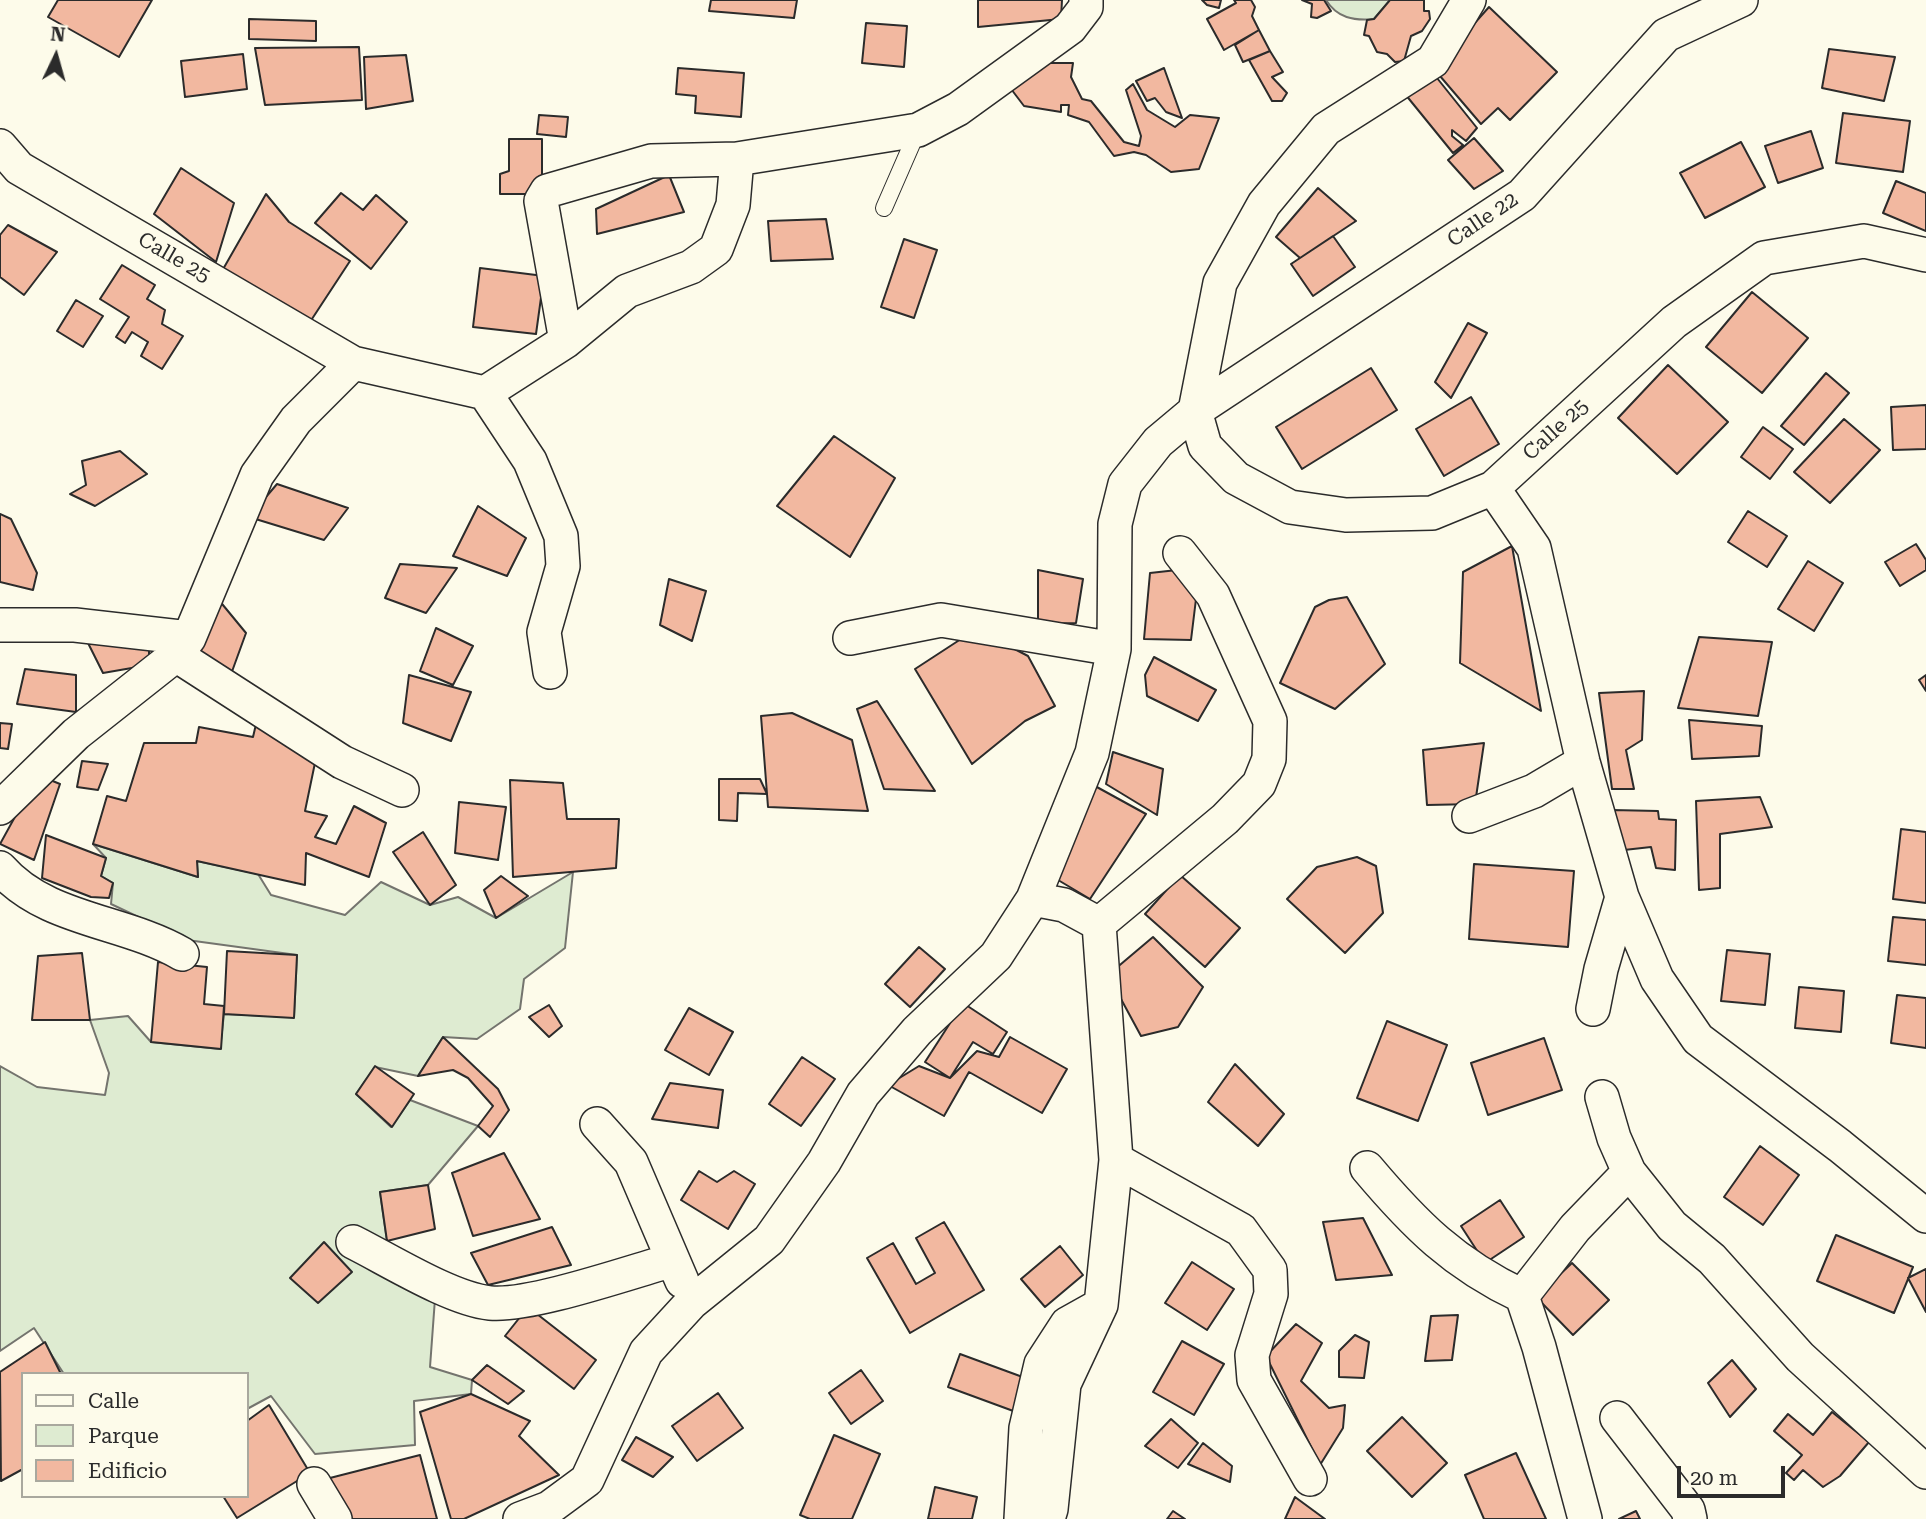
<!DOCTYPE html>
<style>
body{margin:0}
#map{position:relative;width:1926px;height:1519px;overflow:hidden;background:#fdfbea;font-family:"Roboto Serif",serif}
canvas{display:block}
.legend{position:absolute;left:21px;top:1372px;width:228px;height:126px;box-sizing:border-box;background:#fdfbea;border:2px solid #a9a89e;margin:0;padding:9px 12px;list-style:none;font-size:21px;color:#2b2b2b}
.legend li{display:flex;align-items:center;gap:14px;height:35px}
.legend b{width:35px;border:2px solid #a9a89e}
.north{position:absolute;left:21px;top:21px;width:70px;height:70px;-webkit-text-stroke:5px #fdfbea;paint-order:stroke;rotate:5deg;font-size:19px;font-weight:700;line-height:28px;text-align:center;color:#2b2b2b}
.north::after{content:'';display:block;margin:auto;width:24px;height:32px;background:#2b2b2b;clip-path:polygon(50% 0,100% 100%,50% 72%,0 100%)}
.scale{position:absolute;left:1677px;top:1466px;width:108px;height:32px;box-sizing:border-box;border:4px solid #2b2b2b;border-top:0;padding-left:9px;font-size:21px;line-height:24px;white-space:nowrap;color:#2b2b2b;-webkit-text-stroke:5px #fdfbea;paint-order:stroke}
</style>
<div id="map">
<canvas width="1926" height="1519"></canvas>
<ul class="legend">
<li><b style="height:9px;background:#fdfbea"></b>Calle</li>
<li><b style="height:19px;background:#deebd1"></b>Parque</li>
<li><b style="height:19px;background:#f2b8a0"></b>Edificio</li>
</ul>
<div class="north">N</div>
<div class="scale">20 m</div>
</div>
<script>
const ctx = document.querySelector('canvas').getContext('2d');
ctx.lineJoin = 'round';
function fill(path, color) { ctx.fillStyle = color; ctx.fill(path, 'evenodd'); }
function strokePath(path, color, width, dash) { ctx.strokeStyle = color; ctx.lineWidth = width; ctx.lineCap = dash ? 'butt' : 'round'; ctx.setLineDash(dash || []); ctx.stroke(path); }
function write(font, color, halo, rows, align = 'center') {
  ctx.font = font + ' "Roboto Serif",serif'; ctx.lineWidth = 5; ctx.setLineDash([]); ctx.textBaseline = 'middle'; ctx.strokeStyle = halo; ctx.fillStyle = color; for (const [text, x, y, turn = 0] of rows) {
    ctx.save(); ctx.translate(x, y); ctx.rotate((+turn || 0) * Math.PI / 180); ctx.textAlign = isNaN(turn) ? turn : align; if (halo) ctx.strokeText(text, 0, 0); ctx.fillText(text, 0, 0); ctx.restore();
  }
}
const green = new Path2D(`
 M1326 0H1390L1374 19C1354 21 1337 18 1326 0Z
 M93 844 198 877 197 861 258 874 271 895 345 915 381 882 430 905 458 897 496 918 573 872 565 948 524 979 520 1009 477 1039 443 1037 418 1076 375 1067 356 1094 391 1127 410 1100 478 1126 428 1185 380 1192 387 1241H339L436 1285 430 1367 472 1380 471 1394 414 1401 415 1445 315 1454 271 1396 247 1409V1374H64L34 1328 0 1351V1066L37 1087 105 1095 109 1073 90 1020 128 1016 151 1042 220 1049 224 1014 294 1017 297 955 187 940 111 904 113 883 101 876 106 858Z`);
fill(green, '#deebd1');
strokePath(green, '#74746e', 2);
const building = new Path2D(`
 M58 0H152L119 57 48 17Z
 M711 0H797L794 18 709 11Z
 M978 0H1062L1061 19 978 27Z
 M1202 0H1221L1219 8 1207 5Z
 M1234 0H1251L1255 7 1252 16 1259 30 1224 50 1207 19 1236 3Z
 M1302 0H1324L1331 11 1317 18 1311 17 1312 4Z
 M1390 0H1424V11H1429L1430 19 1422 31 1411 36 1404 61 1395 62 1387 54 1377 52 1369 36 1364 35 1367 20 1374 19Z
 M1489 7 1557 72 1510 120 1498 108 1481 124 1434 69Z
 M249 19 316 21V41L249 39Z
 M866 23 907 26 904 67 862 63Z
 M1259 30 1270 51 1243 62 1235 45Z
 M359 47 362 100 265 105 255 48Z
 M1829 49 1895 57 1884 101 1822 88Z
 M1270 51 1283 72 1272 77 1287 93 1282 101H1272L1249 60Z
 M243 54 247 89 185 97 181 61Z
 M406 55 413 101 366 109 364 57Z
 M1031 63H1073L1071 77 1082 99 1091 101 1124 142 1139 146 1141 136 1126 90 1133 84 1147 110 1175 127 1190 115 1219 118 1199 169 1171 172 1146 155 1134 152 1114 156 1089 122 1068 115 1069 105H1061V112L1024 106 1005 81Z
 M678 68 744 73 741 117 695 113 696 96 676 94Z
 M1164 68 1182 118 1166 112 1155 98 1147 101 1136 81Z
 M1433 73 1477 128 1466 141 1452 130V136L1463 145 1453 153 1405 94Z
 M1843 113 1910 121 1903 172 1836 163Z
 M539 115 568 117 566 137 537 134Z
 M1811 131 1823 168 1778 183 1765 146Z
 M1474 138 1503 171 1474 189 1448 160Z
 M509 139H542V194H500V174L509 171Z
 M1741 142 1765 187 1705 218 1680 173Z
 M181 168 234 203 216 262 154 214Z
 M669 175 684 212 597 234 596 209Z
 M1896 181 1926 193V231L1883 213Z
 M1318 188 1356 221 1300 258 1276 237Z
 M341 193 363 210 376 195 407 222 371 269 315 223Z
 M266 194 289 222 350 261 308 325 222 271Z
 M826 219 833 259 771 261 768 221Z
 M8 225 57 252 24 295 0 277V235Z
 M1333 236 1355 267 1313 296 1291 264Z
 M904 239 937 250 914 318 881 307Z
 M122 265 155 285 147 299 165 310 162 324 183 336 162 369 141 356 148 342 132 332 125 343 116 337 129 317 100 299Z
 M480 268 544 276 536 334 473 327Z
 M1752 292 1808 338 1762 393 1706 347Z
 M76 300 103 316 83 347 57 331Z
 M1468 323 1487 333 1451 398 1435 382Z
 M1668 365 1728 422 1677 474 1618 418Z
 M1371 368 1397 410 1302 469 1276 427Z
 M1826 373 1849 393 1804 445 1781 426Z
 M1471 397 1499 444 1444 476 1416 429Z
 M1926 405V449L1893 450 1891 407Z
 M1844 419 1880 450 1830 503 1794 472Z
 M1763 427 1793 449 1770 479 1741 457Z
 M834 436 895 478 850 557 777 506Z
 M120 451 147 474 95 506 70 494 86 485 82 461Z
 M277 484 348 508 324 540 249 517Z
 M478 506 526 538 507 576 453 556Z
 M1748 511 1787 536 1767 567 1728 542Z
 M0 514 11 519 37 573 33 590 0 582Z
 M1916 544 1926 560V570L1900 586 1885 562Z
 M1512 546 1541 711 1460 663 1463 572Z
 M1808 561 1843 583 1814 631 1778 609Z
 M400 564 457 568 426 613 385 598Z
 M1038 570 1083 579 1076 623 1038 624Z
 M1177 570 1196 599 1191 640 1144 639 1150 573Z
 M669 579 706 591 692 641 660 625Z
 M1347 597 1385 664 1335 709 1280 683 1315 607 1329 600Z
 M218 599 246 633 230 677 194 661Z
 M436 628 473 646 453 685 420 671Z
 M85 637 149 641V665L103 673Z
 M1699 637 1772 642 1758 716 1678 708Z
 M961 639 1003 643 1028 656 1055 706 1025 721 972 764 915 669Z
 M1154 657 1216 690 1198 721 1147 696 1145 675Z
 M25 669 76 675V712L17 704Z
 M409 675 471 692 451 741 403 723Z
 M1926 675V691L1919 680Z
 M1644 691 1642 740 1626 750 1634 789H1612L1599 693Z
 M877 701 935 791 884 789 857 709Z
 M792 713 852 740 868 811 768 807 761 716Z
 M257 720 316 758 305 811 327 816 315 837 336 844 354 806 386 823 369 877 306 853 305 885 197 861 198 877 93 844 107 796 126 801 144 743H196L199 727 253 737Z
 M1689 720 1762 726 1759 756 1692 759Z
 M0 723 12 724 8 749 0 748Z
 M1484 743 1475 804 1427 805 1423 750Z
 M1113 752 1163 769 1157 815 1106 784Z
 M82 761 108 764 98 790 77 787Z
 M38 775 60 784 34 860 0 844Z
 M719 779H760L767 794 738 793 737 821 719 820Z
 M510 780 563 783 567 819H619L616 868 513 877Z
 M1095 786 1146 814 1090 899 1053 877Z
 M1760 797 1772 827 1720 834V888L1699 890 1696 801Z
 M459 802 506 807 498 860 455 853Z
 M1612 810 1658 811 1659 819 1676 820 1675 870 1656 868 1651 847 1624 850Z
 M1901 829 1926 832V903L1893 899Z
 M423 832 456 885 430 905 393 852Z
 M46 835 106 858 101 876 113 883 109 898 91 897 42 878Z
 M1357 857 1376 866 1383 913 1345 953 1287 899 1317 867Z
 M1474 864 1574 871 1568 947 1469 939Z
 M1180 875 1240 928 1205 967 1145 914Z
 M501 876 528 896 496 918 484 890Z
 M1893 917 1926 920V965L1888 961Z
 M1153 937 1203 987 1178 1027 1141 1036 1108 975Z
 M919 947 945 969 910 1007 885 984Z
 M1727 950 1770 954 1765 1005 1721 1001Z
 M227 951 297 955 294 1018 224 1014Z
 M82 953 90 1020H32L38 956Z
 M158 962 207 967 204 1004 224 1006 221 1049 151 1042Z
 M1799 987 1844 991 1841 1032 1795 1028Z
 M1897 995 1926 998V1048L1891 1043Z
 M963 1003 1007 1032 993 1054 973 1042 950 1078 925 1062Z
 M549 1005 562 1026 549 1037 529 1017Z
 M689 1008 733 1032 709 1075 665 1050Z
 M1387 1021 1447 1045 1418 1121 1357 1098Z
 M443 1037 498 1089 509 1110 490 1137 478 1126 493 1106 468 1078 453 1070 418 1076Z
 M1010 1037 1067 1069 1042 1113 969 1072 944 1116 888 1085 919 1066 950 1078 977 1051 999 1057Z
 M1544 1038 1562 1090 1488 1115 1471 1063Z
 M802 1057 835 1079 801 1126 769 1104Z
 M1235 1064 1284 1114 1258 1146 1208 1102Z
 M375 1066 414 1094 392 1127 356 1094Z
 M670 1083 723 1090 718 1128 652 1119Z
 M1760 1146 1799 1175 1763 1225 1724 1197Z
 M504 1153 540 1219 473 1236 452 1173Z
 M699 1171 717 1182 734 1171 755 1184 728 1229 681 1200Z
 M428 1185 435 1229 387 1241 380 1192Z
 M1500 1200 1524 1237 1485 1263 1461 1226Z
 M1363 1218 1392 1275 1336 1280 1323 1222Z
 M944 1222 984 1290 910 1333 867 1258 893 1243 916 1284 935 1273 916 1238Z
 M552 1227 571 1265 488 1285 471 1253Z
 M1836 1235 1913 1267 1894 1313 1817 1281Z
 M324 1242 352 1272 318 1303 290 1278Z
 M1060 1246 1083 1275 1045 1307 1021 1279Z
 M1192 1262 1234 1289 1207 1330 1165 1303Z
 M1572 1263 1609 1300 1573 1335 1536 1297Z
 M1926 1269V1312L1908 1278Z
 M528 1307 596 1360 574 1389 505 1336Z
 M1458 1315 1452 1360 1425 1361 1431 1316Z
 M1296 1324 1322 1343 1301 1381 1329 1408 1345 1405 1343 1428 1320 1465 1266 1356Z
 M1355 1335 1369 1342 1364 1378 1339 1377V1351Z
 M1182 1341 1224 1364 1194 1415 1153 1392Z
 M45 1342 61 1374H23V1469L1 1481 0 1372Z
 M960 1354 1028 1379 1016 1412 948 1387Z
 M1732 1360 1756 1389 1730 1417 1708 1383Z
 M487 1365 524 1391 508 1404 472 1380Z
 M861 1370 883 1401 851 1424 829 1393Z
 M718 1393 743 1428 697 1461 672 1426Z
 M471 1394 530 1421 519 1436 559 1475 464 1519H451L420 1412Z
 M269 1405 310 1473 237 1518 223 1496H247V1421Z
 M1832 1412 1869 1442 1840 1476 1823 1487 1803 1470 1794 1480 1786 1473 1802 1455 1774 1431 1788 1414 1813 1435Z
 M1402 1417 1447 1463 1412 1497 1367 1451Z
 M1171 1419 1198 1443 1178 1468 1145 1446Z
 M834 1435 880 1454 852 1519H810L800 1515Z
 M636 1437 673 1457 653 1477 622 1460Z
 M1203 1443 1232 1466 1230 1482 1188 1464Z
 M1516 1453 1546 1519H1484L1465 1475Z
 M420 1455 437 1519H348L326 1479Z
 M935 1487 977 1497 972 1519H928Z
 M1295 1497 1325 1519H1285Z
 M1173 1511 1185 1519H1167Z
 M1636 1511 1640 1519H1619Z`);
fill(building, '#f2b8a0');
strokePath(building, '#2b2b2b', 2);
const service = new Path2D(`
 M884 208 918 130`);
const minor = new Path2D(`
 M1469 0 1433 61 1326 129 1264 204 1220 283 1195 411 1205 446 1236 478 1290 507 1346 515 1432 513 1493 488 1674 322 1764 258 1864 241 1926 255
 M0 146 19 168 353 363
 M566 341 541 201 547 191 651 161 737 159
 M485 393 530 461 561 536 563 566 544 632 550 672
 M1493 488 1534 548 1583 762 1622 897 1657 979 1698 1039 1840 1146 1926 1216
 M0 625H75L189 638
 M850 638 941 620 1114 649
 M176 655 342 762 402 790
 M0 808 76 734 176 655 189 638 257 475 296 420 353 363 485 393 566 341 627 291 691 267 716 249 733 205 737 159 918 130 958 109 1070 28 1086 7V0
 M1469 816 1534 791 1583 762
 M0 868C46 921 124 920 182 954
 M1033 899 1064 905 1099 924 1116 1160 1101 1305 1064 1384 1051 1509 1048 1519
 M1099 924 1225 819 1259 784 1269 759 1270 721 1213 595 1180 553
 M1593 1009 1601 969 1622 897
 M1602 1097 1614 1138 1629 1172 1672 1226 1712 1259 1800 1357 1926 1472
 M597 1124 631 1162 682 1281
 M1116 1160 1241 1230 1270 1270 1271 1294 1252 1355 1254 1380 1310 1479
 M1367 1168C1415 1225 1454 1264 1522 1296
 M353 1242C389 1260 451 1299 490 1303 530 1307 630 1272 673 1260
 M1617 1418 1688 1510 1690 1519
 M314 1484 335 1519
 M520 1519 549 1508 587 1480 646 1352 691 1303 769 1240 824 1162 863 1094 917 1031 996 956 1033 899 1092 753 1114 649 1115 524 1125 484 1158 442 1195 411 1522 195 1666 35 1741 0
 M1021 1519 1026 1428 1041 1364 1067 1324 1101 1305
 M1585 1519 1539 1347 1522 1296 1575 1228 1629 1172`);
strokePath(service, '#2b2b2b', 18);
strokePath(minor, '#2b2b2b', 36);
strokePath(service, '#fdfbea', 16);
strokePath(minor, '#fdfbea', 33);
write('21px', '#2b2b2b', '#fdfbea', [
 ["Calle 22",1483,220,-34],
 ["Calle 25",174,258,30],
 ["Calle 25",1556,430,-42]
]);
</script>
